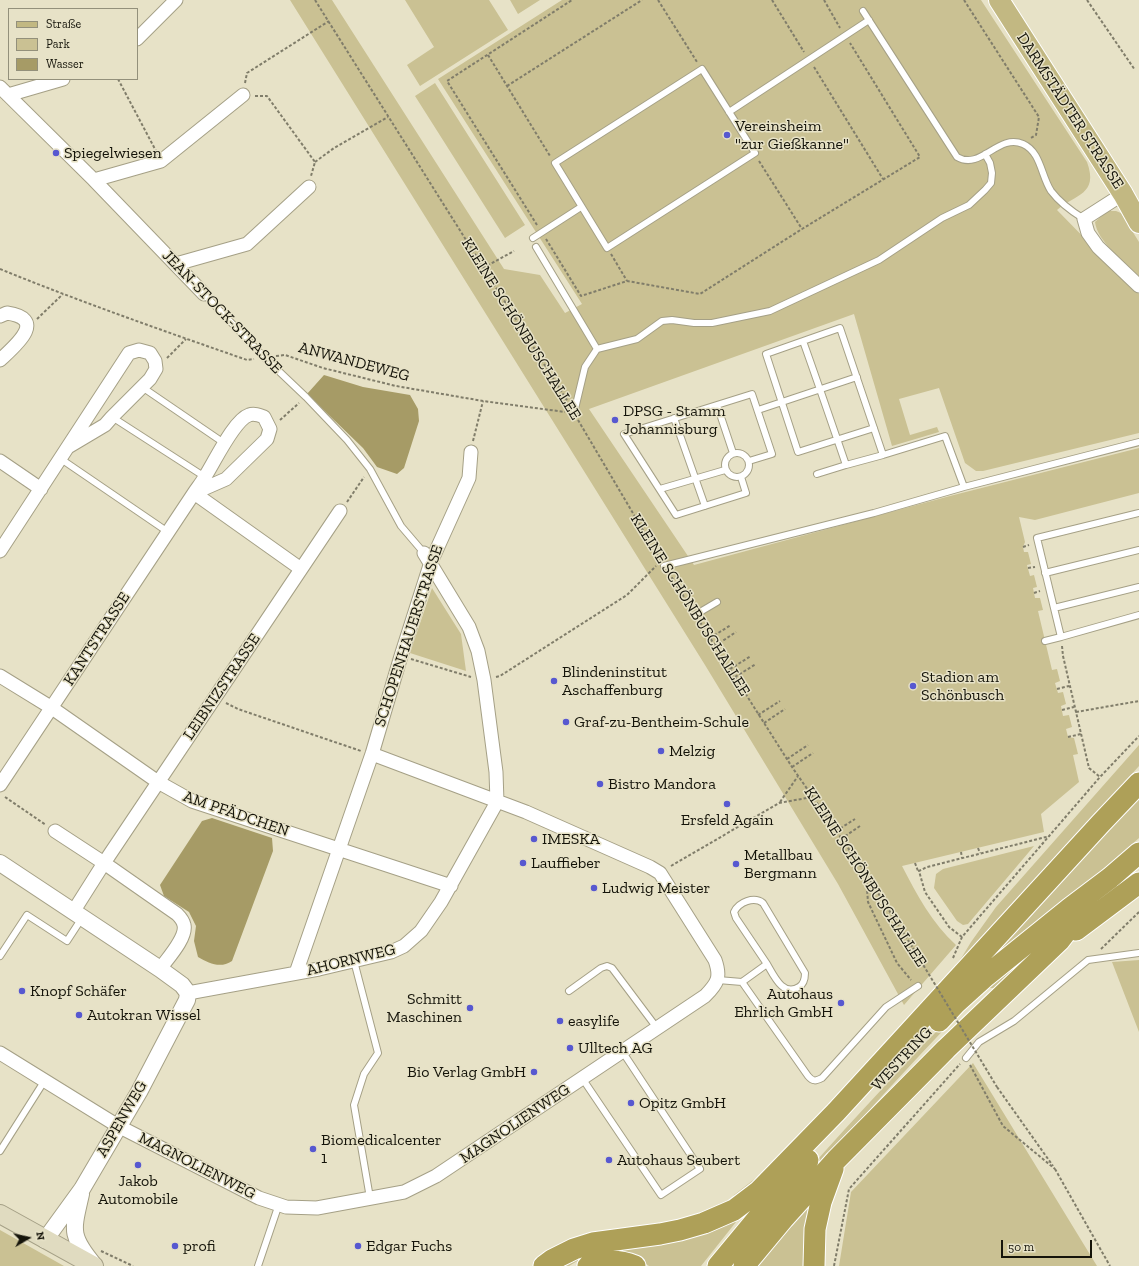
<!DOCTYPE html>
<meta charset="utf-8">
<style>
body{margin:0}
#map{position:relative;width:1139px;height:1266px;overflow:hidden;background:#e7e2c7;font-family:"Zilla Slab",serif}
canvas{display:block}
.legend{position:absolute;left:8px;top:8px;width:130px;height:72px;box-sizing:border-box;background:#e7e2c7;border:1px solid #93907b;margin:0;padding:5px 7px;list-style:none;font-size:12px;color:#15140a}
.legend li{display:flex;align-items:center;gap:8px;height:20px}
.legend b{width:20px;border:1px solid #93907b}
.north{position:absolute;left:8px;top:1218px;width:40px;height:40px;-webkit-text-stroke:3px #e7e2c7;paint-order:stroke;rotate:81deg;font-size:11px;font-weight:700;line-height:16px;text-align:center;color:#15140a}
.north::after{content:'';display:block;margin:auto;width:14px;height:18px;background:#15140a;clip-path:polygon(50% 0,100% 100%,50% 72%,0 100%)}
.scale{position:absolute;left:1001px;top:1240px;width:91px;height:18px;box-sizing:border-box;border:2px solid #15140a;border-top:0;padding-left:5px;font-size:12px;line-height:14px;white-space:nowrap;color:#15140a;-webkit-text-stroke:3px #e7e2c7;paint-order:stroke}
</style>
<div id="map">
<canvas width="1139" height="1266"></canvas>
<ul class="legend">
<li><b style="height:5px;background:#c2b882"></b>Straße</li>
<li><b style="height:11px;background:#cac193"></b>Park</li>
<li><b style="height:11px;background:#a69b66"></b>Wasser</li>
</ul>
<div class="north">N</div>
<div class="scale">50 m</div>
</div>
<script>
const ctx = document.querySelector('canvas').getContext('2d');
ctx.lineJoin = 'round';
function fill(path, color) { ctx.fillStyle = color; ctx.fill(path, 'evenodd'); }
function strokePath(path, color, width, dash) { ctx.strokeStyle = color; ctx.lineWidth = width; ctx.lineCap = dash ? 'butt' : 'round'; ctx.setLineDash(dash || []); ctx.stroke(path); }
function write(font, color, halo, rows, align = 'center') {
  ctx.font = font + ' "Zilla Slab",serif'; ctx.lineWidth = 3; ctx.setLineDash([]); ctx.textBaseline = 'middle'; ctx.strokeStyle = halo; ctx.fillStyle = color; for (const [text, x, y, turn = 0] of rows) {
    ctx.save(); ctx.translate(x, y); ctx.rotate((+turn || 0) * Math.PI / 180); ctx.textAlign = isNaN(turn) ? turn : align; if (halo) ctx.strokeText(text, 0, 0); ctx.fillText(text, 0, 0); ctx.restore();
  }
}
fill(new Path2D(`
 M290 0H332L504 269 540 275 565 313 582 304 438 79 562 0H981L1087 162C1099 195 1075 194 1057 210L1139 294V433L983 471H976L965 463 939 388 899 399 910 435 937 427 939 432 892 446 854 314 589 409 694 565 950 496 1139 448V493L1035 520 1019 517 1025 542 1023 547 1024 552H1028L1031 564 1027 565 1030 576 1034 575 1037 587 1033 588 1035 598H1040L1043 610 1038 611 1052 670 1057 669 1060 681 1055 683 1058 693 1063 692 1066 704 1061 706 1063 716 1069 715 1072 727 1066 729 1068 737 1074 738 1078 754 1073 755 1079 782 1041 814 1044 832 902 866C917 895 932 923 956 945L904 1005 838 884 705 665Z
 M405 0H489L508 30 420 86 407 65 434 47Z
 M510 0H540L518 14Z
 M435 83 525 225 505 238 415 96Z
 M1107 211H1116L1121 213 1139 242V276C1125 263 1097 241 1095 222Z
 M432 588 461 634 466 671 410 653Z
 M1139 745V766L949 980 792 1154 766 1177 735 1200 733 1197 734 1195 779 1160 791 1149 928 1000 962 957 971 942 996 907Z
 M1139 794V838L1053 914 1015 945 981 966Z
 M1034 846 968 924 963 925 957 921 934 888 936 874 943 869Z
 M1070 911H1072V914L996 988H984C897 1077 814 1170 734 1266H727L782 1199 845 1129 919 1049 994 974Z
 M1139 960V1032L1112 962Z
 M973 1063 1097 1266H839L851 1192Z
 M818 1187 809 1266H752Z
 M734 1214 736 1222 701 1266H649L643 1262 584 1257 569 1266H551Z
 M0 1230 64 1266H0Z`), '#cac193');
fill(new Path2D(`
 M324 375 363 387 410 395 418 409 419 421 404 468 397 474 377 467 363 448 307 394Z
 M212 818 272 838 273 851 232 961C220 969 209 963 198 957L194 941 196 926 189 912 164 896 160 885 202 821Z`), '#a69b66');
const service = new Path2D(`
 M863 11 957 157C981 171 998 133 1023 144 1041 152 1041 176 1051 191 1060 203 1071 211 1084 219
 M702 69 755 153 607 248 555 163Z
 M729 112 869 20
 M533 238 581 207
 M536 247 597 349
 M204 294 265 358 306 397 347 440 370 469 401 526 424 553
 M803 341C818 383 832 424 846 465L883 455 840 328 766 354 798 452 874 428
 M142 387 224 443
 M717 405 733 453
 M758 410 857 377
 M574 413 585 367 597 349 637 339 662 321 672 320 694 323H712L770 311 879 260 942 218 969 205 985 190 991 183 992 173 990 163 985 154
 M112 417 205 477
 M674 418 705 506
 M725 465a12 12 0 1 1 24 0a12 12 0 1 1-24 0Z
 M883 455 945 436 964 487 1139 442
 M61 459 168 532
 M817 474 846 465
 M741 477 746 493 676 515 624 434 752 394 772 454 749 461
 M660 489 725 470
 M1139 513 1037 538 1061 637 1139 615
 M664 566 874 513 964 487
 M1045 573 1139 550
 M1054 608 1139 587
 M695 615 717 602
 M1045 641 1061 637
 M0 956 27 915 67 941 82 918
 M354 961 378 1053 364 1074 354 1105 370 1198
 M718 980 742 982 808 1076C813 1082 816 1081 822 1078L886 1007 918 986
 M742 982 767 964C774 976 783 997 799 987 804 984 805 979 805 973L763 903C754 896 739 902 734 912L736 918 767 964
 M569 991 601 968 607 966 612 968 657 1028
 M966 1058 979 1042 1014 1021 1088 960 1139 953
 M582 1078 661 1195 700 1169 622 1051
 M0 1151 45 1080
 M258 1266 279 1204`);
const minor = new Path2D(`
 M137 39 176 0
 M0 87 94 180 204 294
 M8 95 63 79
 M94 180 161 161 243 95
 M1123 194 1084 219 1088 233 1098 247 1139 286
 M176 264 247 244 309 187
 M0 316 7 313C48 319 15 346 0 360
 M0 461 41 489
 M194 493 301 569
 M0 551 129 353 139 350 150 353 155 361 156 369 150 379 112 417 105 425 68 447
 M0 676 52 708 158 782 192 801 451 886
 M0 785 194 493C198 487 203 481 206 475 215 461 234 420 249 415 254 413 259 415 264 417L270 429 267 439 226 479 194 493
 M55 831 104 863 177 914C180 917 183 920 184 925 187 938 167 959 160 969
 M73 912 104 863 340 511
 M296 973 372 754 401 656 431 562 469 478 471 452
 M188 993 319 969 391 952 404 946 421 931 441 902 497 802 496 772 484 680 478 651 469 627 424 553
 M0 1053 118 1126 259 1198 286 1207 317 1208 404 1192 436 1176 705 996C718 983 721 977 715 960L660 873 650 867 526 812 372 754`);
const tertiary = new Path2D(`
 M0 863 160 969 182 985 188 993 187 1000 139 1092 82 1189 45 1240
 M81 1194C73 1230 69 1235 94 1265`);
const secondary = new Path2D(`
 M0 1214 94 1266`);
const primary = new Path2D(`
 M999 0 1123 194 1139 223`);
const trunk = new Path2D(`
 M1076 930 1139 883
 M939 1021 955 1004 986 976 1069 909 1110 878 1139 853
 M544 1266 552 1260 574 1249 593 1243 660 1234 680 1230 704 1223 734 1210 759 1191 836 1112 1101 823 1139 783
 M588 1266C603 1260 620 1260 635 1266
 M718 1266 762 1213 808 1160
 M744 1266 783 1219 836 1160 946 1049 1059 941 1086 906
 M814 1266 815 1229 821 1202 833 1169`);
strokePath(service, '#a5a086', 8);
strokePath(minor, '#a5a086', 15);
strokePath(tertiary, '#a5a086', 18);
strokePath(secondary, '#a5a086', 20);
strokePath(primary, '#fff', 22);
strokePath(trunk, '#fff', 23);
strokePath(new Path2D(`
 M315 0 568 402
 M658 0 697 62
 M772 0 804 52
 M824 0 840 28
 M964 0 1039 117 1036 135 1031 138
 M1087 0 1135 70
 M488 55 550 156
 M814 67 883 179
 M118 79 156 151
 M245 83 247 73 329 21
 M507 86 642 0
 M255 96H267L315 162 311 176
 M759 161 802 229
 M315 162 334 148 388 117
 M537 225 447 81 572 0
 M546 239 581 296 627 281 700 294 802 229 920 157 850 43
 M611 254 627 281
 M483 268 514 251
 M0 269C81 302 164 331 247 360L254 359
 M37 319 63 294
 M276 356 285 355 323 368 396 386 483 401 565 412
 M167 358 186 339
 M280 420 299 403
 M578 420 660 559
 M473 441 483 401
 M347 502 364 477
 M1023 547 1029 545
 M1028 568 1035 567
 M669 573 691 608
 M1034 593 1040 591
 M700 622 792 767 866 874 913 948
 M710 638 731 625
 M715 646 736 632
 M1062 646 1063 656 1089 768 1100 777
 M411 659 471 677
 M730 669 751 656
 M496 677 500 676 627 595 656 566
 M735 677 756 664
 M1057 689 1069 686
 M226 703 238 709 361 751
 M1062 710 1074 707
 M1076 712 1139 701
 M758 715 780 701
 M764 723 785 709
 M1068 737 1081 734
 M787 759 808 745
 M792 767 813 753
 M5 797 46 825
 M780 802 798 776
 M836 831 855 819
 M841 839 860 826
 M978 848 980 853
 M961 852 962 858
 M915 863 918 871
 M671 866 779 803 812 797
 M866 876 868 902 897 963 911 980
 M962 937 949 927 925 892 919 871 927 867 1050 836
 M1101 949 1139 912
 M953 958 962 937 1100 777 1139 736
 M970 1065 1003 1126 1055 1169
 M997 1087 1053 1166
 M1055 1169 1110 1266
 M101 1251 133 1266
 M834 1266 849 1189 960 1064`), '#807d6a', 2, [3, 2]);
strokePath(service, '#fff', 6);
strokePath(minor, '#fff', 13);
strokePath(tertiary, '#fff', 16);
strokePath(secondary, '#e0dbc0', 18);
strokePath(primary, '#c2b882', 20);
strokePath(trunk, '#aea058', 21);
strokePath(new Path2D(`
 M913 948 997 1087`), '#807d6a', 2, [3, 2]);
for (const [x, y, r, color] of [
 [727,135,4,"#5758d0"],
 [56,153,4,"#5758d0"],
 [615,420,4,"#5758d0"],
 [554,681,4,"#5758d0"],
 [913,686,4,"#5758d0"],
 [566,722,4,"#5758d0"],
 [661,751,4,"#5758d0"],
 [600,784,4,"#5758d0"],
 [727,804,4,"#5758d0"],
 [534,839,4,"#5758d0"],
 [523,863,4,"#5758d0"],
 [736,864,4,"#5758d0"],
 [594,888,4,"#5758d0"],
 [22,991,4,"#5758d0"],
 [841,1003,4,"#5758d0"],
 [470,1008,4,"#5758d0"],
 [79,1015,4,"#5758d0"],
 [560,1021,4,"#5758d0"],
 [570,1048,4,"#5758d0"],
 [534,1072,4,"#5758d0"],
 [631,1103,4,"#5758d0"],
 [313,1149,4,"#5758d0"],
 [609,1160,4,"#5758d0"],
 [138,1165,4,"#5758d0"],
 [175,1246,4,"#5758d0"],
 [358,1246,4,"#5758d0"]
]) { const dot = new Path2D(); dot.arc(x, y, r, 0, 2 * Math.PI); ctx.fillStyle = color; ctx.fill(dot); strokePath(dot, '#e7e2c7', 1.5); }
write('16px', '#15140a', '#e7e2c7', [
 ["DARMSTÄDTER STRASSE",1070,111,57],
 ["JEAN-STOCK-STRASSE",222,312,46],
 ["KLEINE SCHÖNBUSCHALLEE",521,329,58],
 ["ANWANDEWEG",354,362,15],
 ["KLEINE SCHÖNBUSCHALLEE",690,605,58],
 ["SCHOPENHAUERSTRASSE",409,636,-72],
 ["KANTSTRASSE",97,639,-57],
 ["LEIBNIZSTRASSE",222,687,-56],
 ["AM PFÄDCHEN",236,814,19],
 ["KLEINE SCHÖNBUSCHALLEE",865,877,57],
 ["AHORNWEG",351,960,-14],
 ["WESTRING",902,1059,-47],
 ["ASPENWEG",122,1119,-60],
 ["MAGNOLIENWEG",515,1124,-34],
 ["MAGNOLIENWEG",197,1166,27]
]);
write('16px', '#15140a', '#e7e2c7', [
 ["Vereinsheim",735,126],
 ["\"zur Gießkanne\"",735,144],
 ["Spiegelwiesen",64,153],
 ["DPSG - Stamm",623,411],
 ["Johannisburg",623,429],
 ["Blindeninstitut",562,672],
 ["Aschaffenburg",562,690],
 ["Stadion am",921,677],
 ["Schönbusch",921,695],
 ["Graf-zu-Bentheim-Schule",574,722],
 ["Melzig",669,751],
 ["Bistro Mandora",608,784],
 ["Ersfeld Again",727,820,"center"],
 ["IMESKA",542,839],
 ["Metallbau",744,855],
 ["Bergmann",744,873],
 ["Lauffieber",531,863],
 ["Ludwig Meister",602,888],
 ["Knopf Schäfer",30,991],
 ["Autohaus",833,994,"right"],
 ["Ehrlich GmbH",833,1012,"right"],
 ["Schmitt",462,999,"right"],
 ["Maschinen",462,1017,"right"],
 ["Autokran Wissel",87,1015],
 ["easylife",568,1021],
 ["Ulltech AG",578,1048],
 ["Bio Verlag GmbH",526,1072,"right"],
 ["Opitz GmbH",639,1103],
 ["Biomedicalcenter",321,1140],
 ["1",321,1158],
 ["Autohaus Seubert",617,1160],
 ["Jakob",138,1181,"center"],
 ["Automobile",138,1199,"center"],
 ["profi",183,1246],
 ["Edgar Fuchs",366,1246]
], 'left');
</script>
